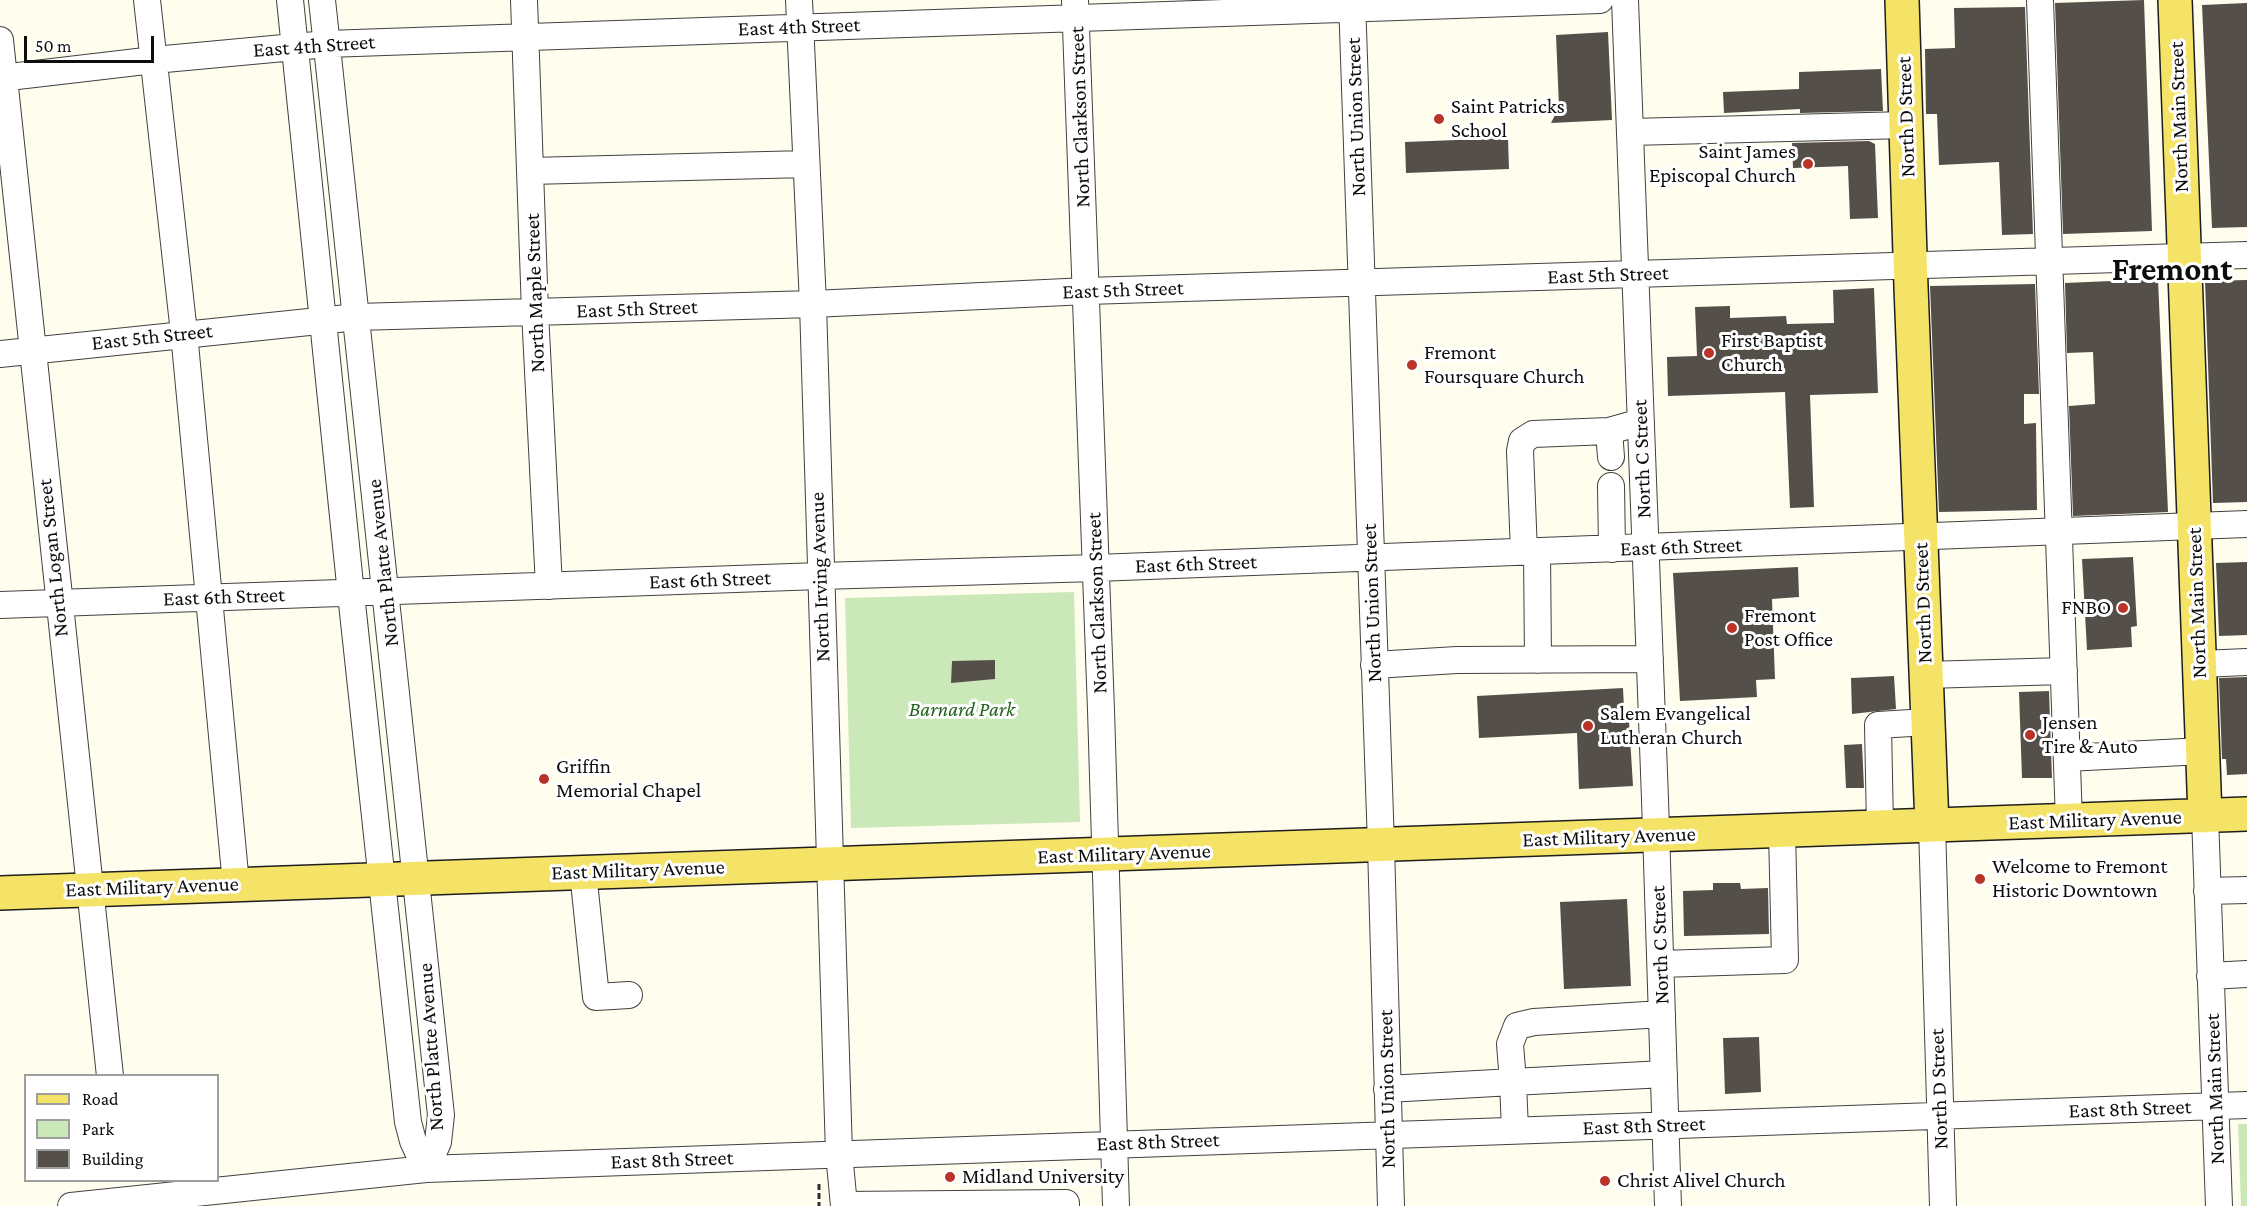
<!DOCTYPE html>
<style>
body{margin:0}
#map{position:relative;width:2247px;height:1206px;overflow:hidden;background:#fffded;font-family:"Crimson Pro",serif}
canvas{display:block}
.legend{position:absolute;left:24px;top:1074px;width:195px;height:108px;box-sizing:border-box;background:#fff;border:2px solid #9e9e9e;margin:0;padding:8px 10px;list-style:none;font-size:18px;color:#0d0d0d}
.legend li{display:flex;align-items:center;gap:12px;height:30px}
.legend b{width:30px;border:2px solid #9e9e9e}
.scale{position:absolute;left:24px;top:36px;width:130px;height:27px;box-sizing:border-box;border:3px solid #0d0d0d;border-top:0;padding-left:8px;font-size:18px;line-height:21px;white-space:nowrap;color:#0d0d0d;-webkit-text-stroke:4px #fff;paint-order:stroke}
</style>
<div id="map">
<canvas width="2247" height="1206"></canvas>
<ul class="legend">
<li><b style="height:8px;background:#f5e367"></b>Road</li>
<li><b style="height:16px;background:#cbe8b8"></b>Park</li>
<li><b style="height:16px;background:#554f4a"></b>Building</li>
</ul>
<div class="scale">50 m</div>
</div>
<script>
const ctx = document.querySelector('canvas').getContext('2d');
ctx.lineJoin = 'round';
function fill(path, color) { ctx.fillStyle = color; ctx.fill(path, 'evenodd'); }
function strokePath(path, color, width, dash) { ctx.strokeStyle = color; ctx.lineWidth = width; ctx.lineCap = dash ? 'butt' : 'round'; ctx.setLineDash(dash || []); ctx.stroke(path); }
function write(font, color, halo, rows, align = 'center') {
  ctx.font = font + ' "Crimson Pro",serif'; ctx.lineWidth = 6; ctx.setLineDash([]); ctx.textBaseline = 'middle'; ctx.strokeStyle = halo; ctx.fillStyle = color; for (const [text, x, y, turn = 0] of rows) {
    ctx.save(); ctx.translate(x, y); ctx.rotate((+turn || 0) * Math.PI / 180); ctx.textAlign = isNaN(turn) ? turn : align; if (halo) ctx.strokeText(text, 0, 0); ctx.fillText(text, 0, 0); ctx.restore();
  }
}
fill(new Path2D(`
 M1074 592 1080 822 851 828 845 598Z
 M2238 1124H2247V1206H2241Z`), '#cbe8b8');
fill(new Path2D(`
 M2144 0 2152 231 2063 234 2055 3Z
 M2247 3V227L2212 228 2202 5Z
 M2025 7 2033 234 2002 235 1999 162 1939 165 1937 114H1926L1925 49 1955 48 1954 8Z
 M1608 32 1612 120 1551 123 1559 107 1556 35Z
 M1881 69 1883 111 1800 113V109L1724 113 1723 92 1799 89V72Z
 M1508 138 1509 169 1406 173 1405 142Z
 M1869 141 1875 144 1878 218 1850 219 1848 166 1793 168 1792 143Z
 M2158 279 2168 512 2073 516 2069 406 2095 404 2093 352 2067 353 2065 283Z
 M2247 280V502L2213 503 2205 281Z
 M2035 284 2039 394H2024V424L2036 423 2037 510 1939 512 1930 286Z
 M1874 288 1878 393 1810 395 1814 507 1790 508 1785 392 1668 396 1667 357 1697 356 1695 307 1730 306V318L1786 316 1787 324 1834 323 1833 290Z
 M2133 557 2137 626 2131 627 2132 647 2087 650 2082 559Z
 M2247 562V635L2219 636 2216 563Z
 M1798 567 1799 597 1772 599 1775 679 1756 680 1757 697 1680 701 1673 573Z
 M995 660V679L951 683 952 661Z
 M1894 676 1896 709 1852 714 1851 678Z
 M2247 677V774L2227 775 2226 759H2222L2219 678Z
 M1623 688 1624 709 1629 721 1633 786 1579 789 1577 733 1479 738 1477 696Z
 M2049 691 2052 778H2022L2019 692Z
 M1862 744 1864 788H1846L1844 745Z
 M1713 883H1740L1741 889 1768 888 1769 934 1684 936 1683 891 1713 890Z
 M1627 899 1631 986 1564 989 1560 902Z
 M1759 1037 1761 1092 1725 1094 1723 1038Z`), '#554f4a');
const minor = new Path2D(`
 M147 0 184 333 236 884
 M290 0 351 594 408 1122 413 1141 426 1169
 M322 0 441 1115 438 1142 426 1169
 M524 0 535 312 549 586
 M799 0 813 304 839 1153 844 1206
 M1075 0 1101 710 1116 1206
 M1352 0 1381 845 1391 1206
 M1625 0 1655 799 1668 1206
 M2040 0 2069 821
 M0 40 110 1076
 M0 78 154 60 327 44 1600 0
 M1630 132 1907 125
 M530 171 806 164
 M0 354 357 317 813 304 1087 291 2247 255
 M1609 431 1611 457
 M1611 486 1612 549
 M1524 552 1520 451 1522 441 1533 434 1609 431 1641 422
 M1537 552 1538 660
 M0 605 820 576 1096 568 2247 524
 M2200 664 2247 662
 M1374 665 1457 660 1650 659
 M1926 675 2064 671
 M2067 758 2203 751
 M2205 816 2219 1206
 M1932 825 1943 1206
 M1880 827 1878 725 1928 722
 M583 872 596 997 629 995
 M2207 891 2247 890
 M1661 964 1785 960 1782 831
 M2210 976 2247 974
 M1387 1089 1513 1082 1510 1044 1517 1026 1534 1022 1662 1014
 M1515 1130 1513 1082 1664 1074
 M844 1205 1066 1203V1206
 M71 1206 426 1169 2247 1105`);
const major = new Path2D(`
 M1902 0 1911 287 1932 825
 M2175 0 2205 816
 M0 893 2247 814`);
strokePath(minor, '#404040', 28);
strokePath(major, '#1e1e1e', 36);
strokePath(new Path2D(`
 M819 1184V1206`), '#2f2f2f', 3, [6, 3]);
strokePath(minor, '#fff', 26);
strokePath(major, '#f5e367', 33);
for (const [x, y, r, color] of [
 [1439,119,6,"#b93329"],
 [1808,164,6,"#b93329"],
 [1709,353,6,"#b93329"],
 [1412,365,6,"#b93329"],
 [2123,608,6,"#b93329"],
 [1732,628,6,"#b93329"],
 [1588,726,6,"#b93329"],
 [2030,735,6,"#b93329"],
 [544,779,6,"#b93329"],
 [1980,879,6,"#b93329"],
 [950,1177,6,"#b93329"],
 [1605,1181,6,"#b93329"]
]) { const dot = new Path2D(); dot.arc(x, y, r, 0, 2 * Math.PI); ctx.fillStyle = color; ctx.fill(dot); strokePath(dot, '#fff', 2); }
write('21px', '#0d0d0d', '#fff', [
 ["East 4th Street",799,27,-2],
 ["East 4th Street",314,46,-4],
 ["North Clarkson Street",1080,117,-92],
 ["North Union Street",1356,117,-92],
 ["North D Street",1906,117,-92],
 ["North Main Street",2179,117,-92],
 ["East 5th Street",1608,275,-2],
 ["East 5th Street",1123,290,-2],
 ["North Maple Street",535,293,-92],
 ["East 5th Street",637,309,-2],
 ["East 5th Street",152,337,-6],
 ["North C Street",1642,459,-92],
 ["East 6th Street",1681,547,-2],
 ["North Logan Street",53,558,-96],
 ["North Platte Avenue",383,563,-96],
 ["East 6th Street",1196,564,-2],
 ["North Irving Avenue",820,577,-92],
 ["East 6th Street",710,580,-2],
 ["East 6th Street",224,597,-2],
 ["North Clarkson Street",1097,603,-92],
 ["North Union Street",1372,603,-92],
 ["North D Street",1923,603,-92],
 ["North Main Street",2197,603,-92],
 ["East Military Avenue",2095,820,-2],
 ["East Military Avenue",1609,837,-2],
 ["East Military Avenue",1124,854,-2],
 ["East Military Avenue",638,870,-2],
 ["East Military Avenue",152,887,-2],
 ["North C Street",1660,945,-92],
 ["North Platte Avenue",431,1047,-94],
 ["North Union Street",1387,1089,-91],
 ["North D Street",1939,1089,-92],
 ["North Main Street",2215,1089,-92],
 ["East 8th Street",2130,1109,-2],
 ["East 8th Street",1644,1126,-2],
 ["East 8th Street",1158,1142,-2],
 ["East 8th Street",672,1160,-2]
]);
write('21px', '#0d0d0d', '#fff', [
 ["Saint Patricks",1451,107],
 ["School",1451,131],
 ["Saint James",1796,152,"right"],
 ["Episcopal Church",1796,176,"right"],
 ["First Baptist",1721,341],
 ["Church",1721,365],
 ["Fremont",1424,353],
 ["Foursquare Church",1424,377],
 ["FNBO",2111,608,"right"],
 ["Fremont",1744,616],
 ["Post Office",1744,640],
 ["Salem Evangelical",1600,714],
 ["Lutheran Church",1600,738],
 ["Jensen",2042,723],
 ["Tire & Auto",2042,747],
 ["Griffin",556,767],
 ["Memorial Chapel",556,791],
 ["Welcome to Fremont",1992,867],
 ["Historic Downtown",1992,891],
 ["Midland University",962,1177],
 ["Christ Alivel Church",1617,1181]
], 'left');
write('italic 21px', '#25631f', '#fff', [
 ["Barnard Park",962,710]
]);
write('bold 33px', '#0d0d0d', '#fff', [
 ["Fremont",2172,270]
]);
</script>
